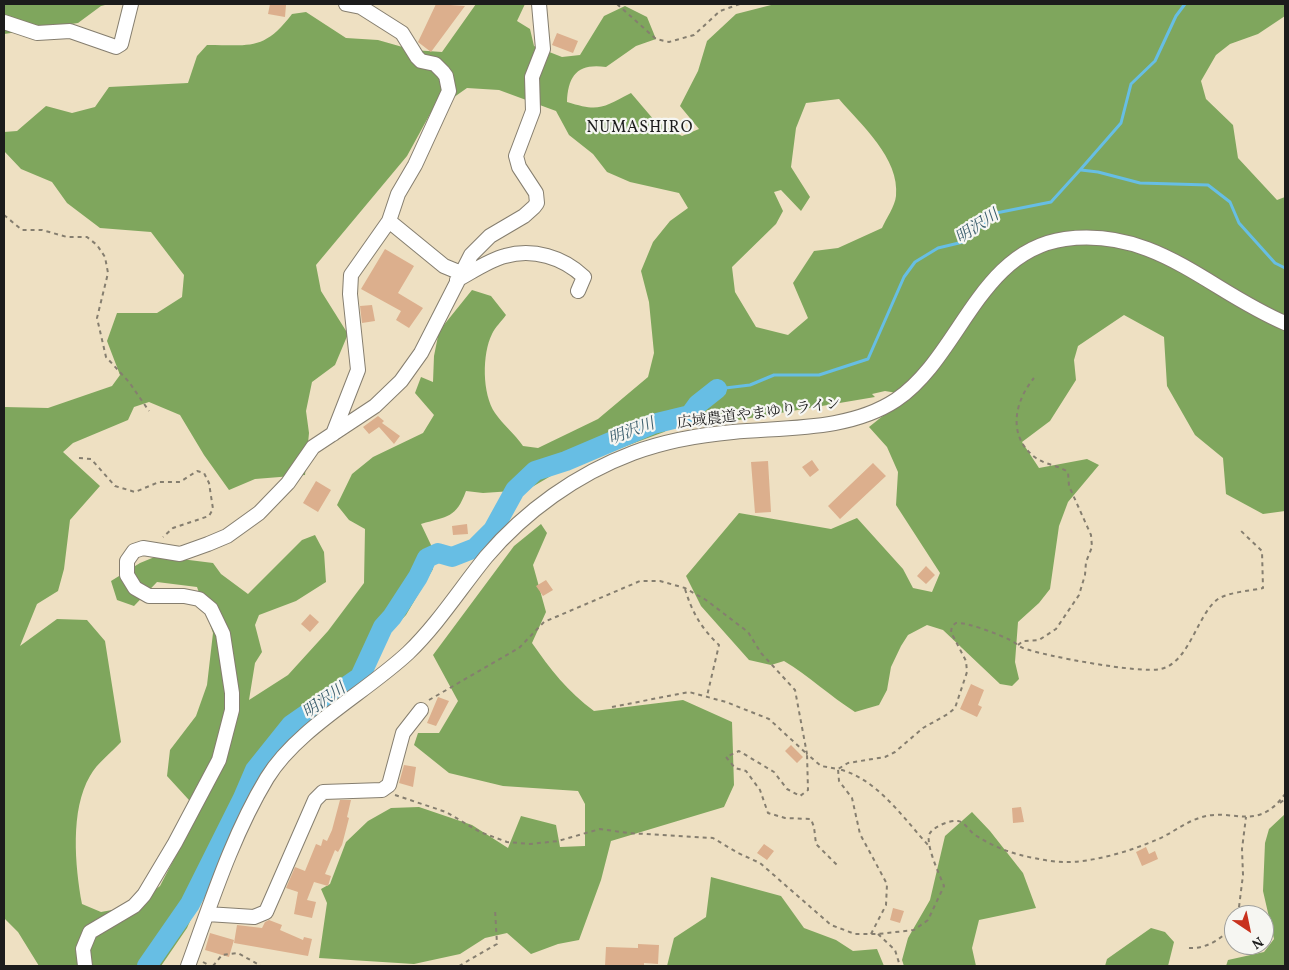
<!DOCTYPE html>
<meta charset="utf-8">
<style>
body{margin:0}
#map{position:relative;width:1289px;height:970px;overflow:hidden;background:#eee0c2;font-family:Vollkorn,serif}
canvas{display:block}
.frame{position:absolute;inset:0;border:5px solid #1c1c1c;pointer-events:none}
.north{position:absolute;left:1224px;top:905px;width:50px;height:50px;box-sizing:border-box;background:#f6f6f2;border:1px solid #9f9f9c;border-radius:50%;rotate:146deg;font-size:14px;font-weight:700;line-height:20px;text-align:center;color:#1c1c1c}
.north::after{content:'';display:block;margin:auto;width:18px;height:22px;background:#c8321e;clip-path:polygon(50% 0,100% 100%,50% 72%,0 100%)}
</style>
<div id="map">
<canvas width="1289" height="970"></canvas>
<div class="frame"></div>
<div class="north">N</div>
</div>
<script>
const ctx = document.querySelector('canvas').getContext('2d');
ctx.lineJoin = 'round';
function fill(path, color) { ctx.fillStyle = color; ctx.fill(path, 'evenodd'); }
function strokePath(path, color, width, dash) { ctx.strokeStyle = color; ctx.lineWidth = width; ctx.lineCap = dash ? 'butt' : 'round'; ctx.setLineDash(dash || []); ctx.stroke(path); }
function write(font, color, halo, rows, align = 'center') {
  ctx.font = font + ' Vollkorn,"Noto Serif JP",serif'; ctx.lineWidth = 4.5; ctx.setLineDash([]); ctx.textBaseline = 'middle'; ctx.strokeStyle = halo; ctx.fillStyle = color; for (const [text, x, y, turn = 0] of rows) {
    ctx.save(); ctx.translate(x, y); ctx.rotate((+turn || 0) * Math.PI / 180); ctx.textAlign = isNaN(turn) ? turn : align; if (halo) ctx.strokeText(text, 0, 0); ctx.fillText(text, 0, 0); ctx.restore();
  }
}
fill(new Path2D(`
 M4 4H109L101 6 78 23 4 34Z
 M476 4H525L517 21 530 29 534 46 562 57 580 55 604 16 625 6 647 17 656 39 636 46 606 67C578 63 568 75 567 102 599 112 602 108 631 93L654 120 682 136 699 129 680 106 698 71 707 41 736 14 775 4H1285V16L1258 34 1230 44 1216 55 1201 81 1206 99 1233 125 1238 158 1277 200 1285 197V511L1263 514 1226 494 1223 458 1195 435 1167 386 1164 337 1124 315 1078 346 1074 360 1076 380 1050 421 1022 442 1039 468 1087 459 1099 465 1068 502 1059 526 1050 589 1039 603 1018 622 1015 662 1019 679 1012 686 1000 684 943 630 927 625 908 635 901 646 891 667 887 690 879 705 855 712C830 696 809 676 784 661L771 665 749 660 701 606 686 576 739 513 831 529 857 518 903 569 913 588 932 592 940 573 896 505 898 472 887 447 869 427 909 395 885 391 872 394 875 397 715 424V417L690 415 664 432 561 470 527 490 483 493 466 491C456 518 448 516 421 524L431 545 433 569 406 615 385 637 363 682 294 733 264 770 215 865 187 928 161 966H39L18 932 4 918V407L48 408 112 386 120 375 107 341 117 313H157L182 297 184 275 151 232 100 228 67 203 52 182 21 169 4 151V132L17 131 46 106 72 113 95 107 109 87 188 83 197 56 207 45C250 45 264 51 292 14L306 12 346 38 378 40 413 50 442 52ZM467 88 499 90 556 111 569 135 593 154 607 172 630 182 679 193 688 208 670 221 653 242 641 271 649 302 654 353 648 377 598 419 538 448 523 446C515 434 503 425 495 413 482 394 482 354 492 334 495 327 502 321 506 315L491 296 472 290 439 331 434 356 433 382 421 377 415 393 434 415 423 433 373 457 352 474 337 505 349 520 365 529 364 583 328 631 288 675 249 700 255 663 262 652 255 625 259 615 296 601 326 582 324 552 315 535 302 540 248 594 221 574 213 563 157 556 140 563 111 581 117 600 134 606 157 582 197 587 213 633 207 685 196 716 170 750 167 776 199 811 160 886 134 906 101 912 82 904C75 866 70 810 90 776 97 763 112 752 121 742L105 641 87 620 57 619 20 646 37 604 58 591 64 569 70 520 100 486 63 452 73 443 128 420 134 407 149 402 180 415 204 455 229 490 255 479 305 475 309 433 306 411 312 382 335 365 348 334 321 291 316 265 407 156 430 114ZM839 99C861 125 900 158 896 196 895 206 886 219 882 228L838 248 814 251 793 283 808 318 788 335 756 327 735 292 732 267 776 224 783 211 774 192 781 190 801 211 810 197 791 167 796 128 806 103Z
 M541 524 547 533 533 565 546 612 532 643C550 669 568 692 594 711L683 700 732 722 734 785 724 807 611 841 601 880 579 940 558 944 531 954 507 933 485 938 460 954 414 964 319 958 327 903 321 889 330 884 346 842 368 821 391 808 419 807 472 825 508 848 521 816 556 825 560 847 585 846V804L578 791 503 786 449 773 414 745 418 733H439L458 701 433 655 514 546Z
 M972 812 990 831 1023 873 1036 908 979 920 972 948 976 966H904L902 960 908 938 930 900 945 836Z
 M1285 814V966H1226L1228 960 1264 952 1274 939 1263 891 1265 843 1269 829Z
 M711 877 781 896 804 928 836 940 853 951 877 949 884 966H667L674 938 706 917Z
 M1151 928 1165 932 1174 942 1168 966H1105L1107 959Z`), '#7fa65d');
strokePath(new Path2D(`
 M1081 170 1098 172 1140 183 1208 185 1230 202 1239 223 1275 263 1285 268
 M717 389 750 385 774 375H819L868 359 904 277 915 262 938 248 963 242 996 213 1051 202 1080 170 1121 123 1131 84 1155 61 1176 16 1185 4`), '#67bee4', 3);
strokePath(new Path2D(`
 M147 966 190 904 243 798 255 770 291 725 360 677 383 627 392 617 418 577 427 558 438 553 452 557 475 548 493 530 515 490 535 471 566 461 653 424 690 415 698 404 717 389`), '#67bee4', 20);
fill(new Path2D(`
 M270 4 286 5 285 17 268 14Z
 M436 4 465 6 431 52 418 42Z
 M557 33 578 41 573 53 552 45Z
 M385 249 414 266 398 293 423 308 409 328 396 320 401 311 361 289Z
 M372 305 375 321 362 323 360 306Z
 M378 416 384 421 382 423 400 436 394 444 379 427 369 434 363 427Z
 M812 460 819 470 810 477 802 467Z
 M768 461 771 512 755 513 751 462Z
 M873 463 886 476 840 519 828 506Z
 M316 481 331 490 318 512 303 503Z
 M467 524 468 534 453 535 452 526Z
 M926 566 935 575 926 584 917 576Z
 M546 580 553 590 543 596 536 586Z
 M310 614 319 622 310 632 301 624Z
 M971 684 984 690 978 705 982 707 977 717 960 709Z
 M438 697 449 701 436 726 427 723Z
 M791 745 803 757 797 763 785 751Z
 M404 765 416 767 413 787 399 783Z
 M340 800H351L347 817 349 818 342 845 338 852 335 850 325 874 331 876 328 886 314 882 307 900 316 902 312 918 294 914 298 892 286 888 295 867 305 871 316 844 321 846 323 839 327 841 332 830Z
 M1021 807 1024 822 1013 823 1012 808Z
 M764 844 774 851 767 860 757 853Z
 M1146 847 1149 854 1155 851 1158 859 1142 866 1136 852Z
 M893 908 904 911 900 923 890 920Z
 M269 920 282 925 280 930 303 940 304 937 312 939 308 956 234 943 237 925 262 928 265 922Z
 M210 933 234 940 229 957 205 950Z
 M638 944 659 945 658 964 644 963V966H605L606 947 638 948Z`), '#dcaf8d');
const minor = new Path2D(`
 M4 22 37 33 70 31 116 47 121 44 131 4
 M389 221 444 266 461 273
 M457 280C472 272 489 260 505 256 533 248 563 257 584 277L578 291
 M333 434 358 370 350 294 351 275 389 221 398 194 415 165 449 91 446 76 443 72 435 64 421 61 417 57 402 33 361 7 346 4
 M207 914 254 917 266 912 315 800 323 792 382 790 389 785 403 733 421 710
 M85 966 83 949 90 932 134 906 144 895 175 843 219 760 232 710V693L223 634 211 609 199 599 184 596H149L135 588 127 575V561L134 551 143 548 180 554 208 544 227 536 259 513 288 483 313 447 375 406 401 381 421 353 471 255 490 236 524 216 534 207 537 203 536 193 519 167 516 156 533 111 532 77 543 49 539 4
 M188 966C211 903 232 836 267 778 297 729 365 693 408 653 438 624 460 589 486 557 525 511 577 474 633 453 665 441 699 435 733 432 786 427 849 431 896 400 960 357 978 251 1065 239 1156 227 1209 291 1285 323`);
strokePath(minor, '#857e6f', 16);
strokePath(new Path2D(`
 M617 4 656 39 669 42 694 35 720 11 740 4
 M4 215 22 230H42L67 237H87L97 245 105 257 108 273 97 318 106 357 129 382 149 411
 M79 458 91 459 115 486 135 492 159 482H180L197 471 204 473 209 483 213 509 209 516 173 528 163 537
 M685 589C692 612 701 628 719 645L707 696
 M1018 645 1023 641 1039 640 1056 629 1079 595 1085 575 1086 562 1092 547 1091 535 1069 486 1068 472C1058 465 1046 465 1036 458 1007 437 1014 402 1034 378
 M429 700 519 648 544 622 640 581H660L685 588 706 600 748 632 761 653 795 690 807 754 821 766 838 769 848 763 885 757 895 752 923 728 948 714 955 708 967 672 966 661 951 632 952 626 956 623C967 622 998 634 1010 640 1015 642 1018 646 1023 648 1044 656 1141 674 1161 669 1190 662 1197 614 1218 599 1229 592 1250 591 1263 588L1262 551 1240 530
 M612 707 689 692 726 702 769 719 807 754 808 790 800 796 787 789 774 772 739 751 726 757 735 768 746 771 760 790 768 813 785 818 811 819 814 827 816 844 837 865
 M395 795 446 812 480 832 507 842 530 844 558 841 600 829 628 833 713 838 738 853 760 863 831 925 855 934H878L914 930 928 920 944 886C940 876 924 842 930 833 935 826 950 820 958 821 965 822 969 831 975 835 994 847 1012 854 1034 858 1044 860 1054 862 1064 862 1091 863 1131 851 1156 840 1171 834 1184 823 1199 818 1232 806 1256 834 1285 794
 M1280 803 1285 799
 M1238 915 1243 875 1242 849 1246 817
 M4 916V920
 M871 934 886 905 887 884 860 834 852 798 839 781 838 769C877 778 903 818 929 846
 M878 934 895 950 900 966
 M1189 948C1207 949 1225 938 1234 922
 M203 962 210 966
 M213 966 222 955 238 953 261 966
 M459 966 497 944 495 909`), '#857e6f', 2, [4, 4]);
strokePath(minor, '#fff', 14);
write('15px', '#1c1c1c', '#f6f6f2', [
 ["広域農道やまゆりライン",759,415,-7]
]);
ctx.letterSpacing = '1px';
write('16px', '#1c1c1c', '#f6f6f2', [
 ["NUMASHIRO",640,129]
]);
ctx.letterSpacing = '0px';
write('italic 16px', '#3a5d6c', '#f6f6f2', [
 ["明沢川",978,228,-33],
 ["明沢川",632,433,-21],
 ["明沢川",325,702,-35]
]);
</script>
